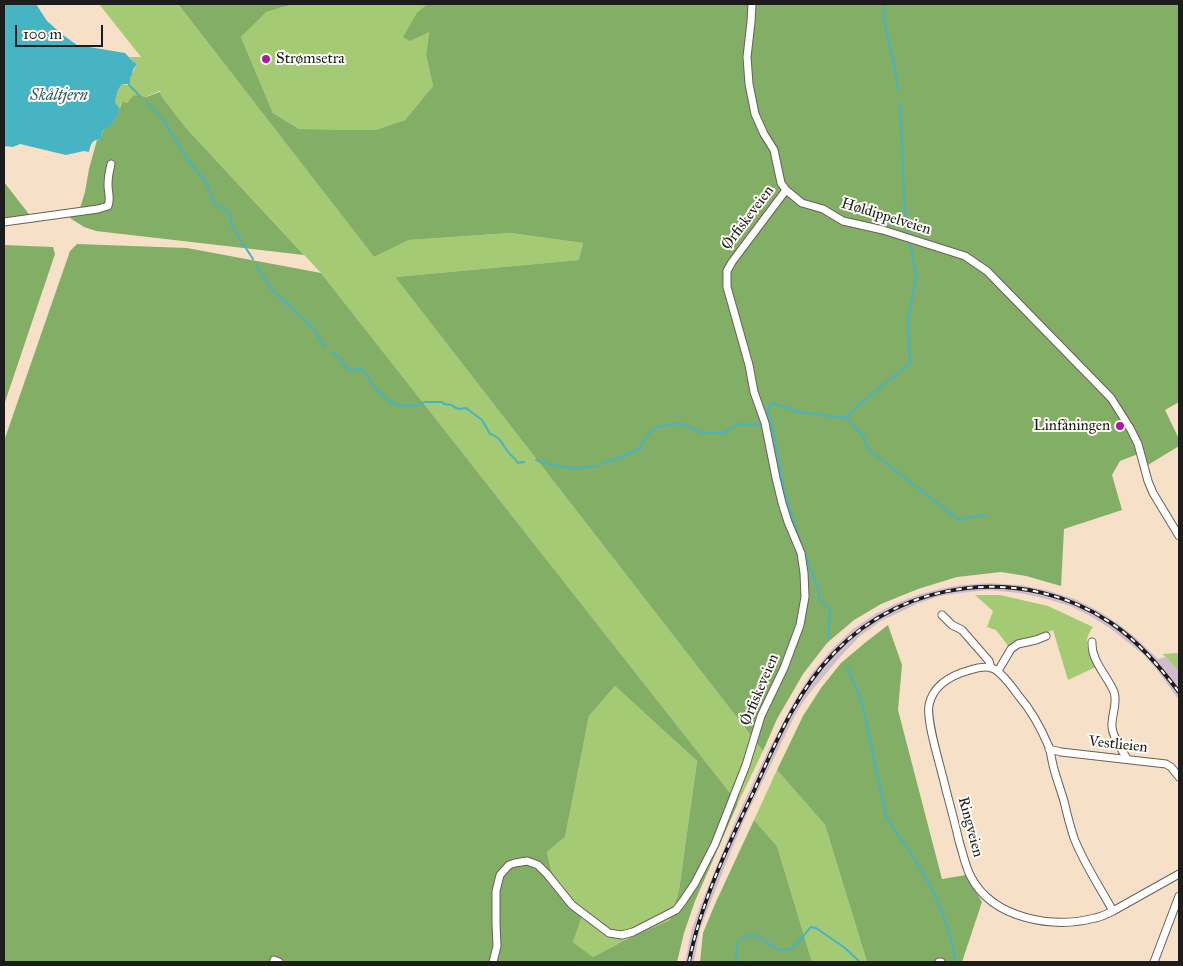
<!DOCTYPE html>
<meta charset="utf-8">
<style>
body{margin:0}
#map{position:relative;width:1183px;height:966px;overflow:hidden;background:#f6e0c8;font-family:"IM FELL Great Primer",serif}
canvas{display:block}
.frame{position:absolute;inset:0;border:5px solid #1c1c1c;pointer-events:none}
.scale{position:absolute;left:15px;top:25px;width:88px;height:22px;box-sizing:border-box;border:2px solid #1c1c1c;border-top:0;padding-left:6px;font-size:15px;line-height:18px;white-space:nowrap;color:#1c1c1c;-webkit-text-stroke:4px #fdfcf7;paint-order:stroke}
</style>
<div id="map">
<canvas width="1183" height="966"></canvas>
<div class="frame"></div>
<div class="scale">100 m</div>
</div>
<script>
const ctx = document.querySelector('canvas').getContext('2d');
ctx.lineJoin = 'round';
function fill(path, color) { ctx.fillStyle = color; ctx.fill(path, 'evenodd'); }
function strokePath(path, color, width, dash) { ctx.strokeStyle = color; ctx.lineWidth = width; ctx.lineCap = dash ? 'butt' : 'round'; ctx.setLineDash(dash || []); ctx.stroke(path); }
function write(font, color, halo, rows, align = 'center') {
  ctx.font = font + ' "IM FELL Great Primer",serif'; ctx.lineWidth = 4; ctx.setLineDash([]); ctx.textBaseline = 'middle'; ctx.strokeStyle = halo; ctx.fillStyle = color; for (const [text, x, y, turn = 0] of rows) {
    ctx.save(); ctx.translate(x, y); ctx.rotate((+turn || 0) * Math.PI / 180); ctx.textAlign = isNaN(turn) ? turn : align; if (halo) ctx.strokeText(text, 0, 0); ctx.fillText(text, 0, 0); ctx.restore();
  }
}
fill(new Path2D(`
 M990 583 1020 585 1046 590 1075 599 1097 610 1117 623 1136 638 1158 659 1166 657 1179 672V700L1157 670 1144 655 1111 629 1092 617 1070 606 1043 598 1019 593 989 590 960 593 940 596 919 603 881 621 860 636 839 658 808 695 795 715 745 818 723 871 700 929 694 962H685L692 928 703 899 738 815 767 753 796 698 812 673 830 651 853 629 877 613 895 604 917 595 940 589 961 585Z`), '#cfbdce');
fill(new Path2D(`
 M99 4H178L374 257 409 240 510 233 583 243 580 260 395 277 763 751 738 803 321 273 186 128 162 97 160 91 145 97 136 95 127 103H121L120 109 115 102 118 90 122 84 129 85 130 78 137 64 134 62 130 57H141Z
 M299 4H427L417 14 429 31 426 55 433 86 405 120 377 130 299 129 273 113 241 37 265 12 286 6Z
 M975 595H1000L1048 606 1093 627C1081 643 1089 651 1096 667L1068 680 1053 630 1009 647 996 630 987 627 993 611Z
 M1179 653V672L1166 657 1162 654Z
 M615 686 697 761 679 890 670 920 629 938 593 957 573 942 580 918 551 870 547 852 565 837 589 716Z
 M777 770 825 825 867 962H812L777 846 754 820Z`), '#a4ca74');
fill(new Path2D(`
 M178 4H299L286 6 266 12 241 37 273 113 299 129 376 130 405 120 433 86 426 55 429 32 410 41 403 37 417 13 427 4H1179V402L1165 410 1179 439V446L1143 468 1138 454 1120 461 1112 475 1122 510 1064 529 1061 586 1026 576 1001 572 957 577 918 589 881 604 854 620 827 643 803 674 777 719 763 751 395 277 579 260 583 243 510 233 409 240 374 257Z
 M160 92 162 97 186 128 304 255 96 231 84 227 70 218 80 208 85 192 89 169 97 140 101 139C102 127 107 130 113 122 117 117 120 109 122 102L127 103 133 96 136 95 146 97Z
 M4 182 35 222 4 225Z
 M77 244 187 248 321 273 738 803 695 901 684 933 677 962H4V441L70 251ZM615 686 697 761 679 890 670 920 629 938 593 957 573 942 581 918 551 870 547 852 565 837 589 716Z
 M4 245 53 247 55 254 4 405Z
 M888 625 902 665 898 710 942 879 966 875 982 902 962 962H867L825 825 777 770 803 716 821 688 841 663 866 642Z
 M754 820 777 846 812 962H700L703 933 715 904Z`), '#83ae66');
fill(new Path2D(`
 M4 4H36L47 21 63 35 77 45 125 53 134 62 137 64 133 70 132 75 130 78V84H122L118 90 115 102 120 109C118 114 115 120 112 124 105 131 102 127 101 139 91 140 91 144 89 152L84 151 66 155 20 144 13 147 4 146Z`), '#47b4c3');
strokePath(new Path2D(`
 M884 4V20L894 65 898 90
 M129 85 141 97
 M146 102 163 119 187 159 206 182 214 203 230 214 232 227 253 259
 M900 103 905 211 909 235
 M256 265 272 290 312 327 325 347
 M332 352 341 359 345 367 353 371 360 369C367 372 367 376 370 381 375 389 389 403 398 405 402 407 406 405 410 405 419 406 416 407 424 402H442L444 404 452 405 454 407 459 409 466 408 482 420 490 434C502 437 502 446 510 454 513 457 516 459 518 463L524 462
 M846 418 864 437 868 449 959 520 986 514
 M536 460 550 465 574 468 597 466
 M602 464 621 457 640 448 648 434 657 427 679 423 703 433H723L738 424 762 425
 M828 638 830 610 820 600 818 588 798 535 784 491 772 424 767 409 773 403 799 412 846 418 855 408 910 363 908 319 916 277 910 240
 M847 667 860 697 865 716 886 816C892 828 900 837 907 848 926 875 941 904 950 936 952 945 956 953 954 962
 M736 962C736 954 735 943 743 938 759 927 770 952 785 950 797 948 803 935 811 927L816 928 845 948 860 962`), '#47b4c3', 2);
const street = new Path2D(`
 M752 4 751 22 747 57 749 84 755 114 764 134 774 150 781 183 786 190 802 203 823 209 843 221 883 230 965 256 987 271 1111 398 1130 428 1138 444 1148 481 1153 493 1179 536
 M4 222 98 209 108 206C111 198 108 193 108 185 108 178 109 172 111 164
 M942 615 952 625 962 630 989 661 991 668
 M1092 642C1091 661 1107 675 1114 692 1118 703 1111 716 1112 727 1113 739 1122 749 1127 759
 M998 671 1011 649 1018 644 1036 640 1046 636
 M1049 749 1061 752 1166 764 1171 767 1179 777
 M1113 911C1100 887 1084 864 1074 838 1070 826 1067 814 1064 801 1061 791 1057 780 1054 769 1052 762 1051 754 1049 747 1041 728 1031 710 1018 695 1013 688 1000 671 992 668 985 666 976 668 970 670 952 675 933 685 929 705 926 722 941 767 945 786 950 805 955 823 959 841 963 853 965 866 971 877 993 919 1053 929 1095 918 1101 917 1107 914 1113 911L1179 874
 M274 960 279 962
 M493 962 497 946 496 923V891L500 875 509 865 515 863 527 861 538 865 547 874 572 905 609 933 622 935 633 932 676 910 683 901 695 883 715 844 746 765 761 716 784 668 800 625 805 597 804 573 801 553 788 522 782 503 776 478 765 423 754 392 749 365 727 287V271L732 262 786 190
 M939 962H941
 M1154 962 1179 896`);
strokePath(street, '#686158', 9);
strokePath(street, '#fff', 7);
const rail = new Path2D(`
 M689 962C700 905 728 845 753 793 775 744 796 692 834 653 905 578 1025 565 1111 623 1138 641 1159 666 1179 692`);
strokePath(rail, '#1c1c1c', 4);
strokePath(rail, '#fdfcf7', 2, [5.5]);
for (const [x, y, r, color] of [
 [266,59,5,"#b5179e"],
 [1120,426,5,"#b5179e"]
]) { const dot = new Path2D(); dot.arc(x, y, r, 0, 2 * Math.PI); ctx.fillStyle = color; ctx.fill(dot); strokePath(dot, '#fdfcf7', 2); }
write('15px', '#1c1c1c', '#fdfcf7', [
 ["Strømsetra",276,59],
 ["Linfåningen",1110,426,"right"]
], 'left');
write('15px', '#1c1c1c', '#fdfcf7', [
 ["Høldippelveien",886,217,17],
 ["Ørfiskeveien",748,218,-53],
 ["Ørfiskeveien",760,690,-67],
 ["Vestlieien",1118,745,6],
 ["Ringveien",970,827,75]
]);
write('italic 16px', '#2f6067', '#fdfcf7', [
 ["Skåltjern",59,96]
]);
</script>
